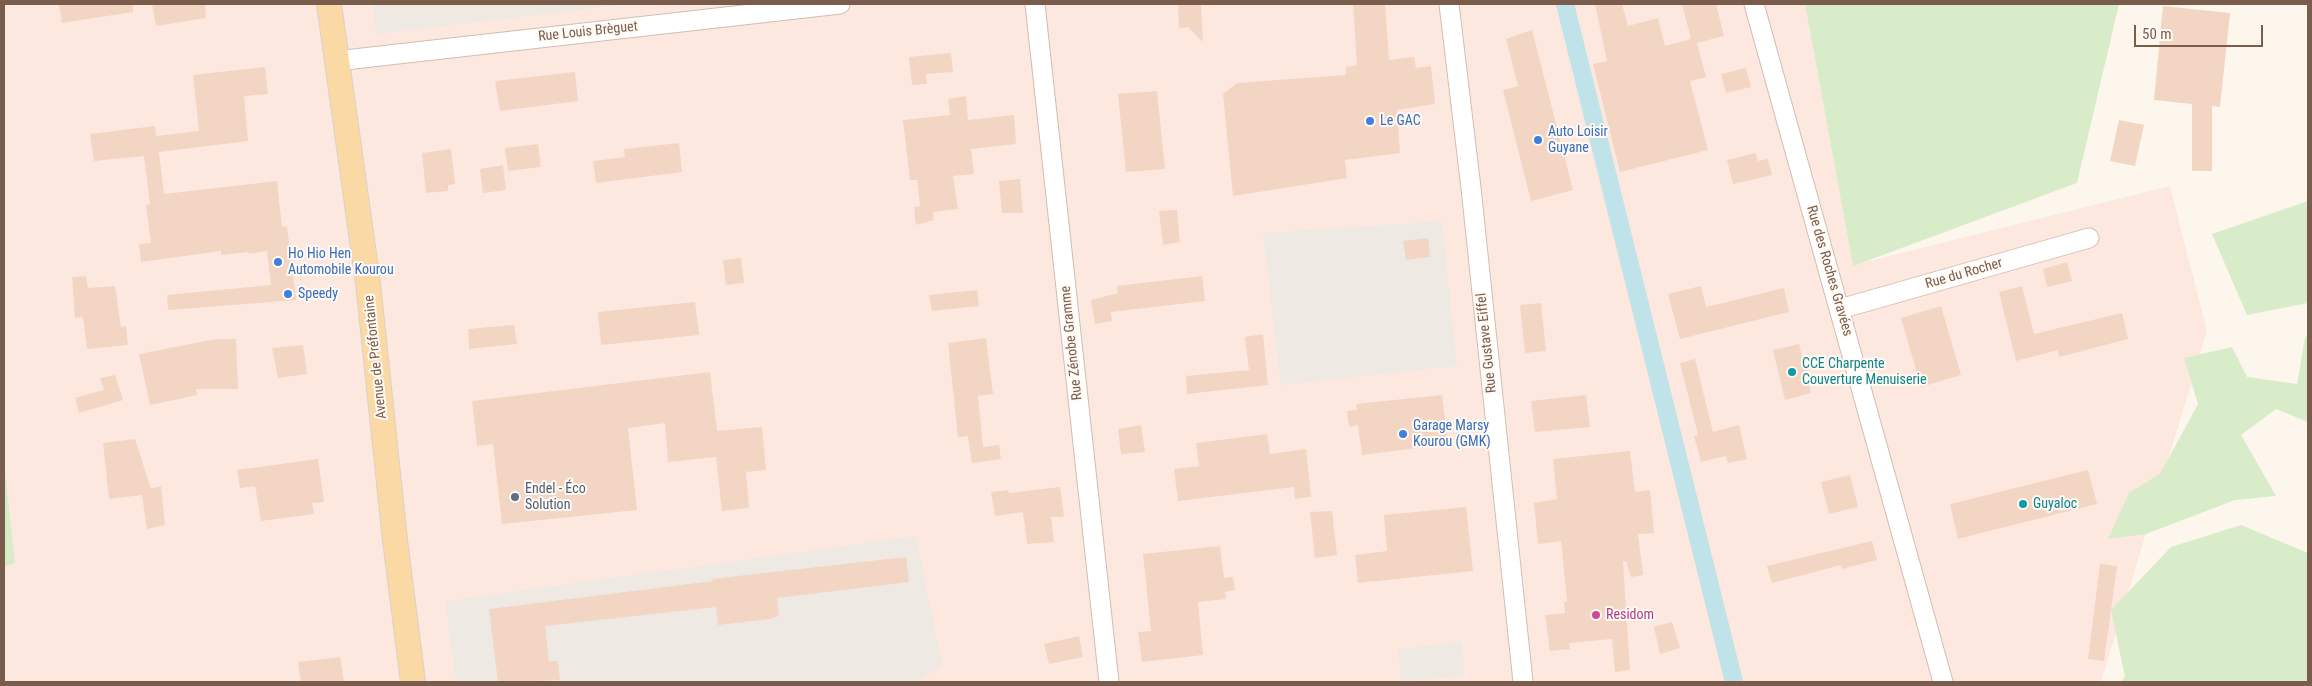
<!DOCTYPE html>
<meta charset="utf-8">
<style>
body{margin:0}
#map{position:relative;width:2312px;height:686px;overflow:hidden;background:#fdf6ec;font-family:"Roboto Condensed",sans-serif}
canvas{display:block}
.frame{position:absolute;inset:0;border:5px solid #7a5c4d;pointer-events:none}
.scale{position:absolute;left:2134px;top:25px;width:129px;height:22px;box-sizing:border-box;border:2px solid #7a5c4d;border-top:0;padding-left:6px;font-size:15px;line-height:18px;white-space:nowrap;color:#7a5c4d;-webkit-text-stroke:4px #fffaf3;paint-order:stroke}
</style>
<div id="map">
<canvas width="2312" height="686"></canvas>
<div class="frame"></div>
<div class="scale">50 m</div>
</div>
<script>
const ctx = document.querySelector('canvas').getContext('2d');
ctx.lineJoin = 'round';
function fill(path, color) { ctx.fillStyle = color; ctx.fill(path, 'evenodd'); }
function strokePath(path, color, width, dash) { ctx.strokeStyle = color; ctx.lineWidth = width; ctx.lineCap = dash ? 'butt' : 'round'; ctx.setLineDash(dash || []); ctx.stroke(path); }
function write(font, color, halo, rows, align = 'center') {
  ctx.font = font + ' "Roboto Condensed",sans-serif'; ctx.lineWidth = 4; ctx.setLineDash([]); ctx.textBaseline = 'middle'; ctx.strokeStyle = halo; ctx.fillStyle = color; for (const [text, x, y, turn = 0] of rows) {
    ctx.save(); ctx.translate(x, y); ctx.rotate((+turn || 0) * Math.PI / 180); ctx.textAlign = isNaN(turn) ? turn : align; if (halo) ctx.strokeText(text, 0, 0); ctx.fillText(text, 0, 0); ctx.restore();
  }
}
fill(new Path2D(`
 M4 4H1805L1853 265 2170 186 2207 331 2101 682H4Z`), '#fde8e0');
fill(new Path2D(`
 M372 4H629L376 34Z
 M1442 221 1457 366 1281 385 1263 233Z
 M916 536 942 664 919 682H456L445 601Z
 M1462 642 1465 676 1401 682 1398 649Z`), '#efe9e4');
fill(new Path2D(`
 M1805 4H2119L2077 183 1853 266Z
 M2308 201V303L2247 315 2212 234Z
 M2308 336V422L2276 409 2241 435 2276 496 2235 500 2146 534 2108 539 2129 493 2160 474 2198 404 2184 358 2232 347 2247 377 2297 384 2305 337Z
 M4 463 15 563 4 567Z
 M2241 525 2308 553V682H2120L2125 677 2111 610 2171 547Z`), '#d8ecc9');
strokePath(new Path2D(`
 M1565 4 1734 682`), '#bfe3e8', 18);
fill(new Path2D(`
 M59 4H133V12L62 23Z
 M152 4H205L206 18 156 26Z
 M1201 4 1203 42 1188 27 1179 28 1178 5Z
 M1353 4H1385L1389 60 1414 57 1416 68 1431 66 1435 104 1397 110 1400 153 1345 160 1347 178 1233 196 1223 94 1237 83 1346 75V67L1357 65Z
 M1595 4H1622L1628 26 1658 18 1665 46 1691 39 1682 4H1716L1724 36 1697 43 1706 77 1690 81 1708 150 1620 172 1593 64 1607 61Z
 M2163 6 2230 13 2220 107 2212 106V171H2192V104L2154 100Z
 M1532 30 1573 190 1531 201 1503 90 1518 86 1506 39Z
 M951 53 953 72 926 74 927 84 912 85 909 57Z
 M265 67 268 94 244 96 248 141 159 152 164 194 277 181 282 227 287 226 296 300 168 310 167 295 271 285 267 251 249 254 248 252 221 255V251L141 262 139 244 151 243 146 205 150 204 144 156 94 161 90 134 155 126 156 136 199 131 193 75Z
 M1746 68 1751 87 1726 93 1721 74Z
 M575 72 578 101 500 111 495 81Z
 M1157 91 1165 169 1126 172 1118 94Z
 M966 96 968 120 1014 115 1016 144 971 149 974 174 953 176 958 209 933 212 934 220 916 225 914 207 920 206 917 180H910L903 120 950 115 948 99Z
 M2119 120 2144 125 2135 166 2110 161Z
 M679 143 682 172 596 183 593 161 625 157 624 149Z
 M538 144 541 167 508 171 505 148Z
 M451 149 455 184 448 185V191L426 193 422 153Z
 M1756 153 1758 161 1768 159 1772 175 1733 184 1727 160Z
 M503 165 506 190 483 193 480 169Z
 M1020 179 1023 213H1002L999 181Z
 M1177 210 1180 242 1163 245 1159 211Z
 M1428 238 1430 257 1406 260 1403 241Z
 M741 258 744 283 726 285 723 260Z
 M2067 262 2072 281 2047 287 2043 269Z
 M86 276 88 288 115 286 121 327 126 326 128 345 87 349 83 317 75 318 72 277Z
 M1202 276 1205 301 1111 312 1112 321 1095 324 1091 300 1118 293 1117 286Z
 M1701 286 1706 307 1784 288 1789 312 1680 339 1668 294Z
 M2022 286 2034 334 2122 313 2128 339 2059 357 2058 350 2016 361 1999 292Z
 M977 290 979 306 932 311 929 295Z
 M695 302 699 335 601 345 598 312Z
 M1541 303 1546 351 1525 353 1520 305Z
 M1941 306 1961 375 1921 387 1901 318Z
 M514 325 517 344 469 349 468 329Z
 M1263 334 1268 385 1187 394 1186 376 1249 370 1245 337Z
 M986 338 993 394 978 396 983 447 999 445 1001 459 972 463 968 436 958 437 948 343Z
 M216 339H236L238 389H196L197 395 150 405 139 354Z
 M1799 344 1811 393 1785 400 1773 350Z
 M303 345 307 374 278 378 272 348Z
 M1695 359 1713 432 1739 425 1747 459 1728 463 1726 456 1701 462 1694 436 1698 435 1680 363Z
 M710 372 717 431 762 427 766 470 746 472 749 508 722 511 716 457 668 462 665 423 628 428 637 510 502 524 493 444 477 446 472 401Z
 M115 375 123 400 79 413 75 398 104 390 100 378Z
 M1442 395 1448 444 1362 455 1358 425 1349 427 1347 411 1357 410 1356 404Z
 M1586 395 1590 427 1535 432 1531 401Z
 M1141 425 1145 452 1121 454 1118 429Z
 M1267 434 1270 454 1306 449 1311 497 1295 499 1294 487 1178 501 1174 469 1199 466 1196 443Z
 M135 439 151 489 161 486 165 525 147 529 142 495 109 499 103 443Z
 M1630 451 1635 492 1650 490 1654 533 1638 534 1643 575 1631 577 1626 561 1623 562 1630 670 1615 672 1612 639 1569 643 1570 649 1550 651 1545 615 1565 613 1564 602 1567 601 1561 541 1538 544 1534 503 1557 499 1553 459Z
 M318 459 324 502 312 503 314 514 261 521 255 486 240 488 237 470Z
 M2088 470 2097 504 1958 539 1950 504Z
 M1850 475 1858 507 1829 514 1821 482Z
 M1060 487 1064 517H1051L1054 542 1027 544 1023 512 995 516 991 492 1008 490 1009 493Z
 M1466 507 1473 571 1358 583 1355 555 1387 551 1384 515Z
 M1332 511 1337 555 1315 558 1310 512Z
 M1872 541 1877 560 1842 569 1841 565 1772 583 1767 566Z
 M1220 546 1224 578 1233 577 1235 590 1225 592 1226 599 1198 602 1203 655 1142 662 1138 632 1151 631 1143 554Z
 M906 557 909 582 777 598 779 616 770 619 718 625 716 607 545 626 549 661H558L560 680 498 682 489 609 713 581 712 579 764 573Z
 M2100 564 2117 566 2104 661 2088 659Z
 M1672 622 1680 648 1660 654 1654 627Z
 M1079 636 1083 657 1049 664 1044 644Z
 M340 657 344 682H301L298 662Z`), '#f3d5c3');
const minor = new Path2D(`
 M1035 4 1109 682
 M1449 4 1471 188 1523 682
 M1754 4 1943 682
 M336 61 840 4
 M1840 309 2089 238`);
const major = new Path2D(`
 M329 4 368 283 395 540 413 682`);
strokePath(minor, '#d1beb0', 21);
strokePath(major, '#dad1cd', 26);
strokePath(minor, '#fff', 19);
strokePath(major, '#fbd9a5', 24);
for (const [x, y, r, color] of [
 [1370,121,5,"#3f7fe0"],
 [1538,140,5,"#3f7fe0"],
 [278,262,5,"#3f7fe0"],
 [288,294,5,"#3f7fe0"],
 [1792,372,5,"#0f9aa8"],
 [1403,434,5,"#3f7fe0"],
 [515,497,5,"#5c6f8a"],
 [2023,504,5,"#0f9aa8"],
 [1596,615,5,"#d1479c"]
]) { const dot = new Path2D(); dot.arc(x, y, r, 0, 2 * Math.PI); ctx.fillStyle = color; ctx.fill(dot); strokePath(dot, '#fffaf3', 2); }
write('14px', '#7a5c4d', '#fffaf3', [
 ["Rue Louis Brèguet",588,32,-6],
 ["Rue des Roches Gravées",1829,271,74],
 ["Rue du Rocher",1964,274,-16],
 ["Rue Zénobe Gramme",1072,343,-96],
 ["Rue Gustave Eiffel",1487,343,-96],
 ["Avenue de Préfontaine",376,357,-96]
]);
write('14px', '#366cbe', '#fffaf3', [
 ["Le GAC",1380,121],
 ["Auto Loisir",1548,132],
 ["Guyane",1548,148],
 ["Ho Hio Hen",288,254],
 ["Automobile Kourou",288,270],
 ["Speedy",298,294],
 ["Garage Marsy",1413,426],
 ["Kourou (GMK)",1413,442]
], 'left');
write('14px', '#0d838f', '#fffaf3', [
 ["CCE Charpente",1802,364],
 ["Couverture Menuiserie",1802,380],
 ["Guyaloc",2033,504]
], 'left');
write('14px', '#4e5e75', '#fffaf3', [
 ["Endel - Éco",525,489],
 ["Solution",525,505]
], 'left');
write('14px', '#b23c85', '#fffaf3', [
 ["Residom",1606,615]
], 'left');
</script>
